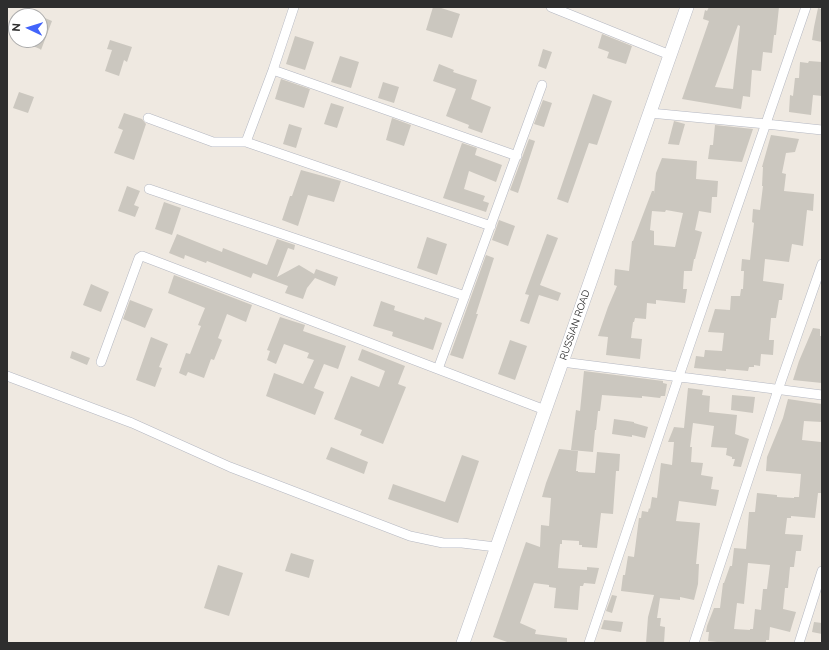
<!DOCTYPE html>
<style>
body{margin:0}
#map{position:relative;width:829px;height:650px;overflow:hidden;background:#efe9e1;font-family:Raleway,sans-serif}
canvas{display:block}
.frame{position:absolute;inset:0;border:8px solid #2e2e2e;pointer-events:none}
.north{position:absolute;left:8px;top:8px;width:40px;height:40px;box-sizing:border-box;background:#fff;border:1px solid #ababab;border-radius:50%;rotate:274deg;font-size:11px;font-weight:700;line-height:16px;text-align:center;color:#2e2e2e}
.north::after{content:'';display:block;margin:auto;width:14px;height:18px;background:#4264fb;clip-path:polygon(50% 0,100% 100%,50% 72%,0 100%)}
</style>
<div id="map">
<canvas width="829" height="650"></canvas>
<div class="frame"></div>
<div class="north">N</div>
</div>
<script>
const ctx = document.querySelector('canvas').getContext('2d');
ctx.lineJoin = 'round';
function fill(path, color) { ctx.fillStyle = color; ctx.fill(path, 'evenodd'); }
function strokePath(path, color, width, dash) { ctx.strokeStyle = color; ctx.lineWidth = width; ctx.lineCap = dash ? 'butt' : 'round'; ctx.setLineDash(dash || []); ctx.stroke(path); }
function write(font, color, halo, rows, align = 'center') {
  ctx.font = font + ' Raleway,sans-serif'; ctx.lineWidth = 3.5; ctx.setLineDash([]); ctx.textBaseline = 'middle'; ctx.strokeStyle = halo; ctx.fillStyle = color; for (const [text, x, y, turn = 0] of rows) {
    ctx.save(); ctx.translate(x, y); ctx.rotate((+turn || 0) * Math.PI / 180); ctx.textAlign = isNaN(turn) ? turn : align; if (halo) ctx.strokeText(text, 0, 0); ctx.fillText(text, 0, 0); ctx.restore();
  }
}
fill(new Path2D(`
 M433 7H438L460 14 452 38 426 30Z
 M709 7H779L776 35H774L772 53 763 52 761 71 752 70 750 97 743 96 741 109 682 99 709 21 703 19 705 10 707 11ZM738 25 740 26 733 89 715 87Z
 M818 8 822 9V42L812 40 814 27Z
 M40 16 52 21 41 50 40 49 19 40H40Z
 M602 34 632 46 626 64 607 58 609 52 598 48Z
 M295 36 314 42 305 70 286 64Z
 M110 40 132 47 127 62 124 60 119 76 105 71 112 50 107 49Z
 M543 49 552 52 546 69 538 66Z
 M340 56 359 62 351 88 331 82Z
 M809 61 822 62V96L813 95 811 115 789 112 790 95 793 96 795 78H799L800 62 808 63Z
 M439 64 454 70 453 72 477 80 471 99 491 107 482 133 468 128 469 125 446 116 456 89 433 81Z
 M281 79 310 89 304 108 275 99Z
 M383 82 399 87 394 103 378 98Z
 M19 92 34 97 28 113 13 108Z
 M593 94 612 101 597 145 589 143 568 203 557 199Z
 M543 100 552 103 544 127 534 124Z
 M331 103 344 107 337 128 324 124Z
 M124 113 142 119 146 124 134 160 114 153 123 130 118 128Z
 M392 118 411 125 404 146 386 140Z
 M674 121 685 124 679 145 668 144Z
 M289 124 302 128 296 148 283 144Z
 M715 125 753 129 742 162 708 159 710 145H713Z
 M771 135 799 139 795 152 786 153 782 173 786 174 784 191 814 194 813 211 807 210 803 246 792 244 789 262 765 259 763 281 784 284 782 300H779L776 318H771L769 340H774L773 355 761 354 760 366 754 365V367H749L748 371 726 369V371L694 368 696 356 704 357 705 350 722 351 724 333 708 332 710 325 715 309 730 310 731 296H740L741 289H743L744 271H741L742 259 750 260 754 223 752 222 753 209 760 210 763 186H762L763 167H762Z
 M529 139 535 141 518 193 510 190Z
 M462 143 477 148 475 155 502 165 496 182 469 171 464 189 485 196 483 201 489 203 486 212 443 198Z
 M662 158 697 161 696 179 718 181 717 197H712L711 213 699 211 695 230 702 232 695 259H694L692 271H684L683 289H687L685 303 656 300V304L647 303 646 319 635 318 634 322H633L631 338 642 339 640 359 606 355 608 337 598 336 608 307 617 286 614 285 615 269 629 271 632 241H633L652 191H654V194L656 173ZM666 210 683 213 675 247 654 245V231L650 230 652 211 665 212Z
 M301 170 341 181 334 202 308 195 298 226 282 220 290 196H292Z
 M127 186 140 191 134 205 139 207 135 217 118 211Z
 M164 202 181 208 172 235 155 229Z
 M499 220 515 226 508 246 492 240Z
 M177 234 222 252 223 248 267 265 277 239 295 245 294 250 288 248 277 277 299 265 314 274 316 269 338 277 335 286 315 278 307 288 303 299 285 293 288 286 253 273 251 278 207 261 206 263 185 255 184 259 169 253Z
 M547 234 558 238 540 285 561 293 558 301 539 295 529 324 520 321 529 295 525 294Z
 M427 237 447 244 437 275 417 268Z
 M486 255 494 258 476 314H478L463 359 450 355Z
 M174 275 252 305 246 322 227 314 218 338 222 340 214 360 211 359 204 378 188 372 186 376 179 373 186 353 190 354 201 326 198 325 205 308 168 293Z
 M91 284 109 292 101 312 83 305Z
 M130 300 153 309 145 328 123 319Z
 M381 301 395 306 394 310 424 320 425 317 442 323 433 350 392 336 393 332 373 326Z
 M280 317 305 325 303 331 346 346 338 369 324 364 314 388 324 392 315 415 266 396 274 373 303 384 314 360 307 358 309 353 284 344 276 364 267 360 270 351 267 350Z
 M813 328 820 329V336H822V383L793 380 799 361Z
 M151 337 168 344 159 367 162 368 155 387 136 380Z
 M510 340 527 346 515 380 498 374Z
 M362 349 405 366 398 384 406 387 383 444 360 435 362 430 334 419 351 376 379 387 385 371 358 360Z
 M72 351 90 358 87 365 70 358Z
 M584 371 663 381V383L667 384 665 396H661L660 398 642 396V398L602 395 600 411H598L596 430H595L593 452 571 450 576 410 580 411Z
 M688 388 703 390 702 395 710 396 709 412 737 415 735 434 749 439 741 467 733 466 735 459H732V457L726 455 727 448 711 447 714 426 693 423 690 447H692L691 462 703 463 701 475 713 477 711 489 719 490 716 506 679 501 676 521 700 523 696 564H699L698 584 694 600 680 597V600L660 598 657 618H661L660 626 665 627 664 643H646L648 617 654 595 621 591 623 575H625L628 556 634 557 639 518H641L642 511 648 512 649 508 650 509 652 497 657 498 661 463 672 465 674 442H668L674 427 684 428Z
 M732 395 755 397 753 413 731 410Z
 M788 399 822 404V422L804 421 802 440 821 442V444H822V493H818L815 518 791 516V518H787L785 534 803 535 801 551H796L794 567H790L788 588H785L783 609 796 612 790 632 770 627 769 640H766V643H726L708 641 709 632H706L707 626 714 608H720L723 583H724L730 566H732L734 548 746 549 749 512H755L757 493 777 495V497L794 498V497H799L801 474 766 471 767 457 783 418ZM748 563 770 565 767 589H763L761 610 755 609 753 629H750V630L734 629 737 603 744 604Z
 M614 419 634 422V423L648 427 645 438 632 435V437L612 434Z
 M331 447 368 462 364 474 326 459Z
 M559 449 578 451 576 471H578V472L595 473 597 452 620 454 619 471H616L613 514 601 513 597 548 582 547V545H579V541L562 540V544H560L558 568 587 570V567L599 568 595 584 584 583 583 586H580L578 610 554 608 556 588 549 587V585L534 583 520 623 536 630 535 634 567 638V643H510L493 637 526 542 540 547 541 525 549 526 551 498 542 497 546 483Z
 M462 455 479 461 458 523 388 499 393 484 445 502Z
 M291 553 314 560 309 578 285 571Z
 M218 565 243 573 229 616 204 608Z
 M612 595 617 596 612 613 606 611Z
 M604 620 623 622 621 632 601 629Z
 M814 622 822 623V634L812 632Z`), '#cbc7bf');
const street = new Path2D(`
 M551 7 670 55
 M273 70 517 156
 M650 113 766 124 822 130
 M148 118 213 142H246L273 70 294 7
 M246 142 491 226
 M149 189 465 296
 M101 362 139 258 142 256 545 410
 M562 362 822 395
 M438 369 542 85
 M7 376 132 423 230 467 410 536 443 543H462L496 547
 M589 643 679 376 806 7
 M694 643 778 390 822 264
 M799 643 822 571`);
const secondary = new Path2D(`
 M463 643C537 431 613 219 687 7`);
strokePath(street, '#b4b7c1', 10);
strokePath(secondary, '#b4b7c1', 14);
strokePath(street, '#fff', 9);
strokePath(secondary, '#fff', 13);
write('10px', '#2e2e2e', '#fff', [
 ["RUSSIAN ROAD",575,325,-71]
]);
</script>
